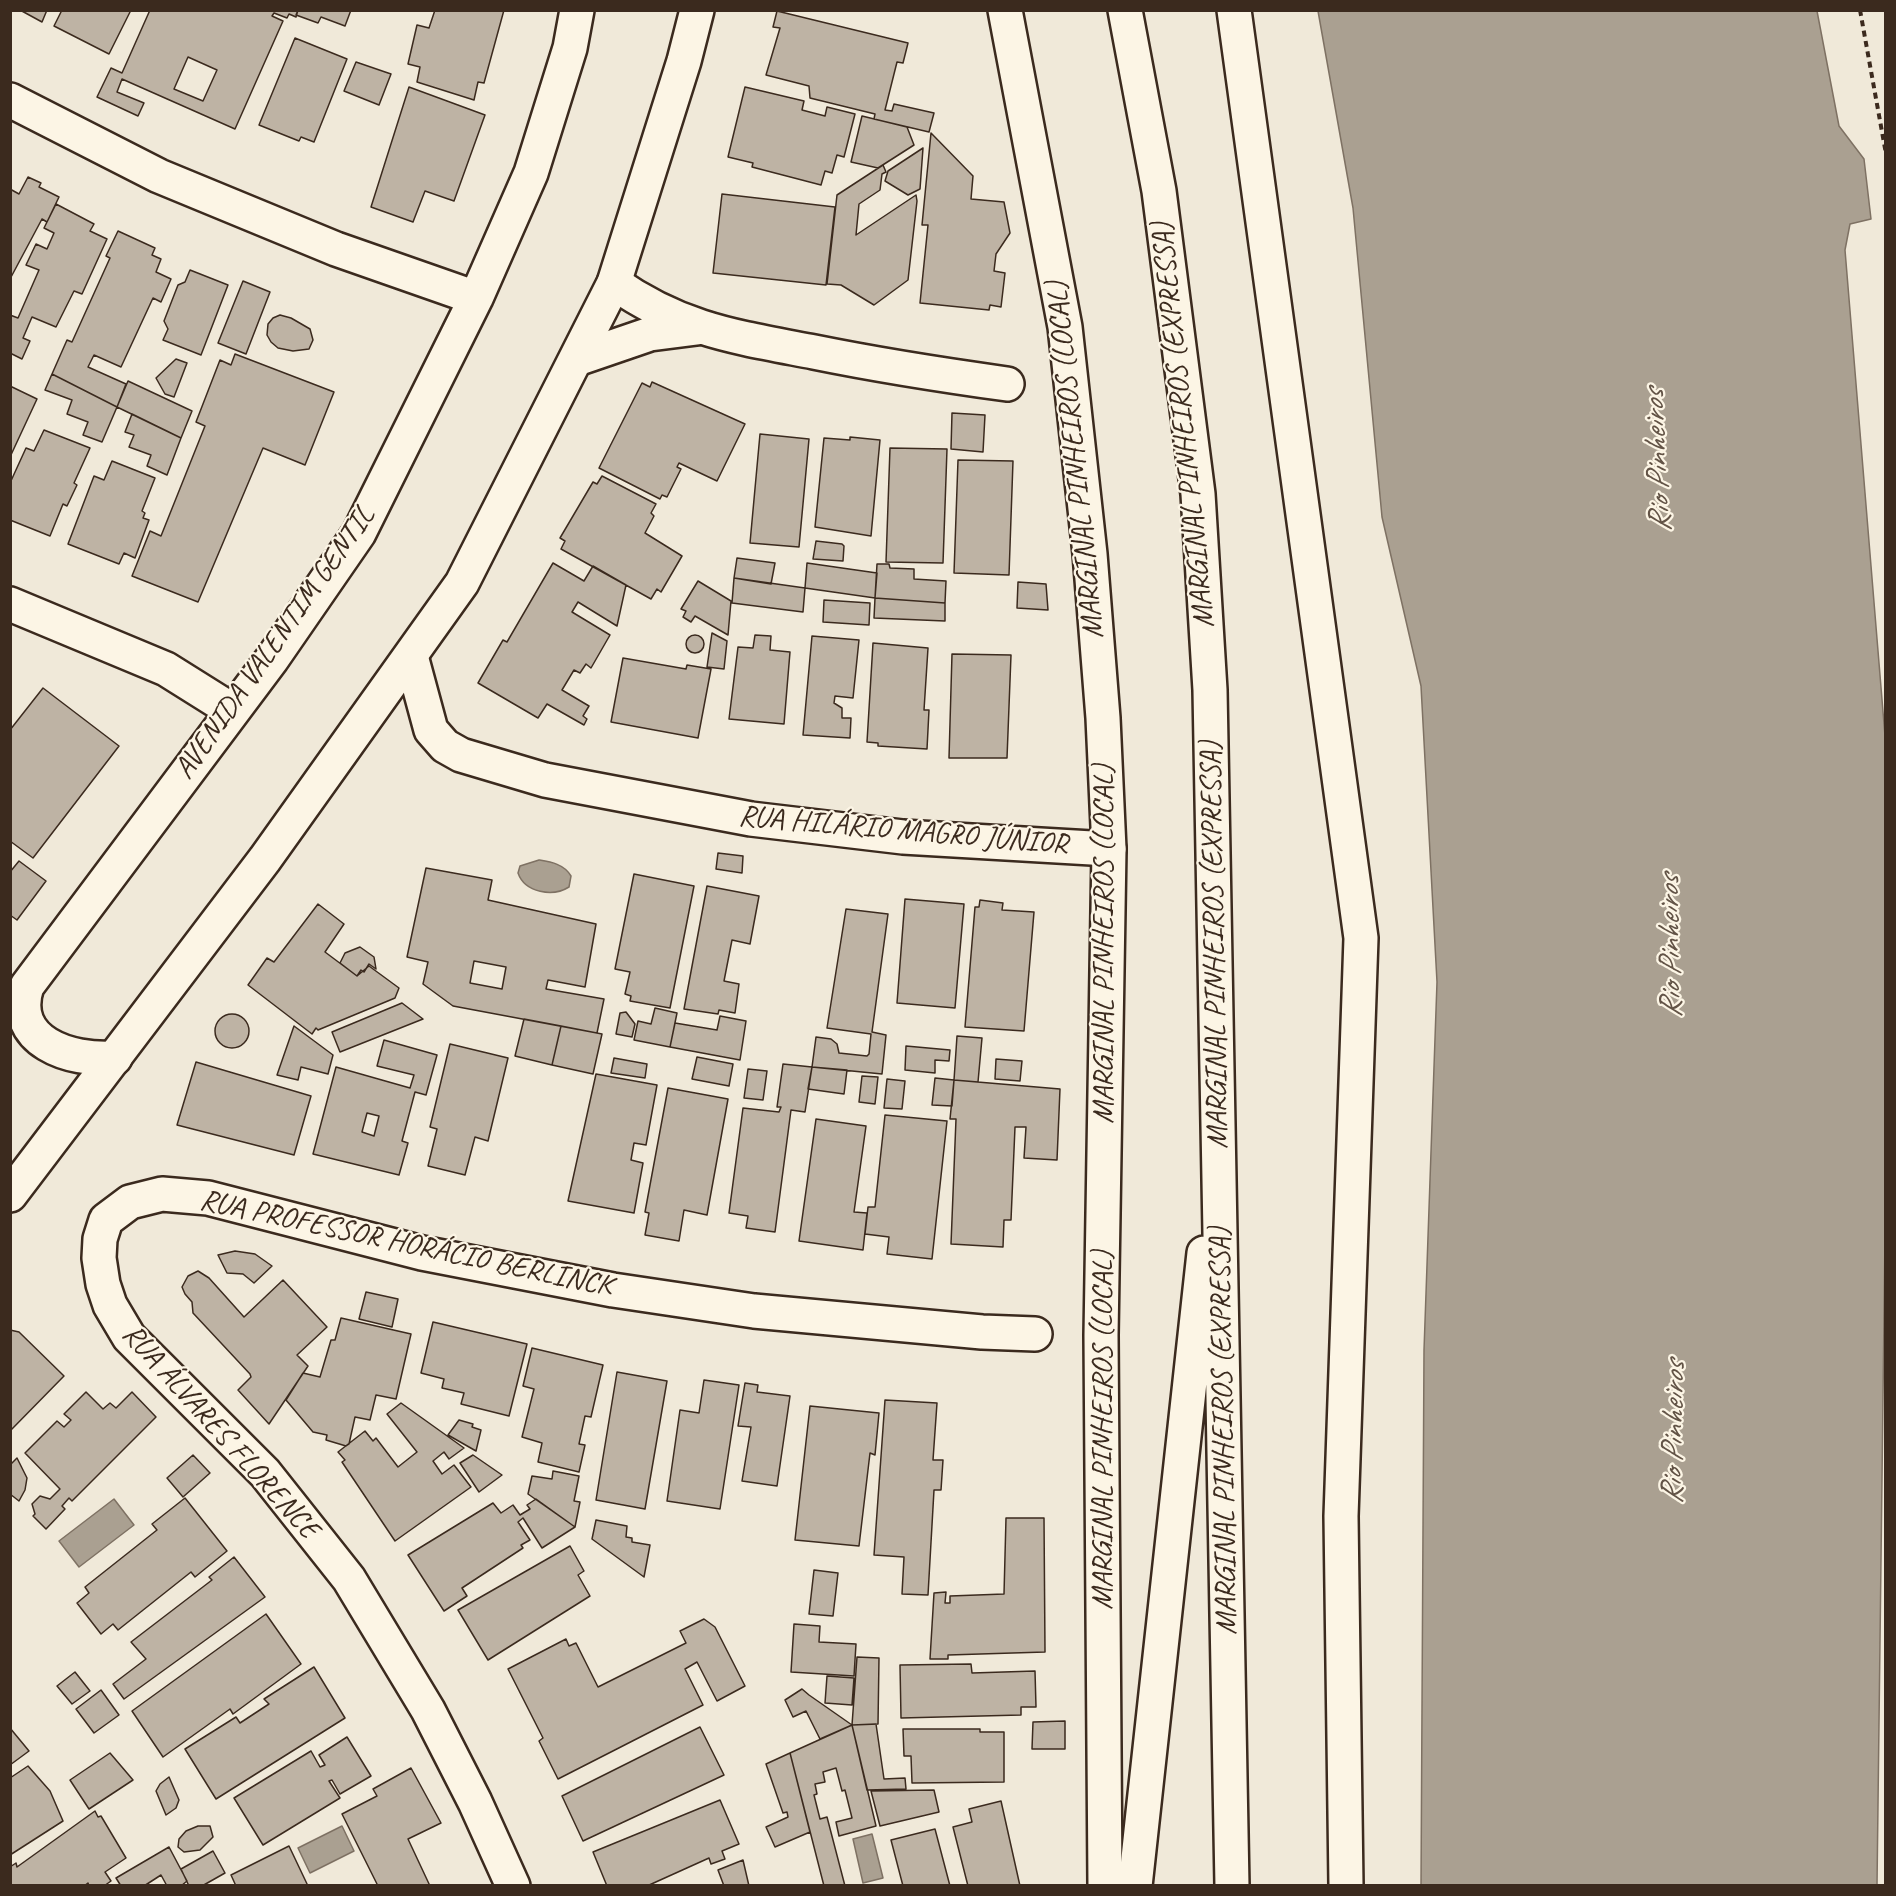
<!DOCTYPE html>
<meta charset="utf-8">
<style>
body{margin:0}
#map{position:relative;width:1896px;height:1896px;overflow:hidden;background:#f0e9d9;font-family:Caveat,sans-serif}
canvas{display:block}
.frame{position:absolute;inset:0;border:12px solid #3b2a1e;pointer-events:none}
</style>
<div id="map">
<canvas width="1896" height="1896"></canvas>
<div class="frame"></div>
</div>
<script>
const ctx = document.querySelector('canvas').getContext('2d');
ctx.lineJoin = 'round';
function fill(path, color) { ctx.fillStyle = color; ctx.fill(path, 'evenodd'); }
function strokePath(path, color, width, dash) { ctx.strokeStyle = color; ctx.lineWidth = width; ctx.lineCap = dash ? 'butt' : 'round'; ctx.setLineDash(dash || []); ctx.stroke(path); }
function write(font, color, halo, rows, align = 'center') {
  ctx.font = font + ' Caveat,sans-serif'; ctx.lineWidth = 4.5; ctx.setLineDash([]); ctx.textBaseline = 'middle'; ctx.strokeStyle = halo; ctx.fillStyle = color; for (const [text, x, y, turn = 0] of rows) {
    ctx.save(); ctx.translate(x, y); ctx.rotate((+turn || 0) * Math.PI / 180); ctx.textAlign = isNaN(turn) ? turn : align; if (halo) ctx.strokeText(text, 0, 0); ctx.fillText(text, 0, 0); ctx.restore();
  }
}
const water = new Path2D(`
 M1318 11H1817L1839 126 1864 159 1871 219 1850 224 1845 250 1886 748 1885 1235 1877 1885H1421L1424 1350 1437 982 1421 686 1382 517 1353 208Z
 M539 860C551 862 564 864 571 876L569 887C553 897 525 893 518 873L520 866Z
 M114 1499 134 1525 79 1567 59 1541Z
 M342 1826 354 1851 310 1873 298 1848Z
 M872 1834 883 1878 863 1883 853 1839Z`);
fill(water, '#aaa091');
strokePath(water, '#7e7163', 1.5);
const building = new Path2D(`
 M20 10H47L42 22Z
 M62 10H131L109 54 54 26Z
 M150 10 262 11 298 10 296 17 289 14 287 18 274 13 272 16 283 21 235 129 122 79 117 92 144 103 138 116 97 97 111 68 122 73ZM188 57 217 70 203 101 174 89Z
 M298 10H351L345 26 321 17 318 23 296 15Z
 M435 10H504L484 83 478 82 474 100 417 82 420 67 408 64 417 25 429 28Z
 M777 11 908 43 903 63 897 62 885 110 892 111 894 104 934 113 929 132 874 119 875 114 810 98 809 86 766 75 780 28 773 27Z
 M295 38 347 59 314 142 301 137 299 141 259 125Z
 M356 62 391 74 379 105 344 91Z
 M409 87 485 115 454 201 425 191 413 222 371 207Z
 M745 87 804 101 802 110 825 116 827 107 855 114 844 157 837 155 832 173 825 171 821 185 752 167 753 163 728 157Z
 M862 116 907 127 914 145 878 168 851 162Z
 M931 133 973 176 971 199 1004 202 1010 233 996 254 994 271 1005 273 1001 307 990 305 989 310 920 303 928 225H922Z
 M923 148 920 189 908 195 885 181 888 171Z
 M883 165 886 172 882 174 880 190 859 204 856 235 916 195 917 201 908 280 874 305 841 285 827 284 837 195Z
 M28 177 41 183 39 187 59 197 47 222 42 219 10 279V189L19 194Z
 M722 194 835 207 826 285 713 273Z
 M56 204 94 224 90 231 107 239 82 294 74 291 56 327 32 317 23 338 30 341 22 359 10 353V315L18 318 39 270 26 265 36 244 47 249 54 233 44 228Z
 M118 231 155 248 152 255 161 259 156 272 171 279 161 302 153 298 121 367 94 355 88 367 126 384 117 407 52 374 67 340 72 342 110 258 106 256Z
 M190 270 228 285 201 355 163 340 168 329 164 321 178 285 185 282Z
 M243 281 270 292 246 354 218 343Z
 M280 315 291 318 310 329 313 340 309 349 293 351 278 348 271 342 267 335 268 324 273 318Z
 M235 354 334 392 305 465 263 448 198 602 132 576 150 531 161 536 205 426 196 422 220 360 231 365Z
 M176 359 187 363 174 397 165 394 156 378Z
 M52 374 117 407 102 442 83 435 88 422 67 414 72 400 45 390Z
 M128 381 192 411 181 438 117 407Z
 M652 382 745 424 717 481 679 463 677 467 681 469 667 497 662 495 660 499 599 468 642 383 650 387Z
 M10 386 37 399 10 457Z
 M952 413 985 415 983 452 951 449Z
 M132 414 181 438 167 475 147 466 151 455 129 447 134 435 125 432Z
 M44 430 90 448 74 483 77 485 67 506 63 504 50 536 10 520V483L26 448 34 451Z
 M760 434 809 439 799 547 750 543Z
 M850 437 880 440 871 536 815 527 824 438 850 440Z
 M890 448 947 449 943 563 886 562Z
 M958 460 1013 461 1009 575 954 573Z
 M112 461 155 478 142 511 145 513 143 518 149 520 135 558 124 553 119 564 68 544 94 476 104 480Z
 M602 476 656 504 651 513 654 516 645 533 682 556 661 592 657 589 651 599 561 549 565 541 560 538 593 482 597 484Z
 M816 541 842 544 844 546 843 561 813 559Z
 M737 558 775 563 771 584 734 578Z
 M553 563 584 581 593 566 626 585 617 626 578 602 572 612 610 635 591 668 586 664 580 673 574 670 562 690 589 706 583 716 587 719 584 725 547 704 538 718 478 683 503 640 507 642Z
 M807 563 877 573 875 598 805 588Z
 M877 564H889L890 568 914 569V579L946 581 945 603 875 598Z
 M734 578 805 588 803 612 732 603Z
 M698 581 731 601 728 635 695 616 691 622 683 617 686 611 681 609Z
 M1018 582 1046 584 1048 610 1017 608Z
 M875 598 945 603V621L874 618Z
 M824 600 870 603 869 625 823 622Z
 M712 633 727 641 724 669 707 667Z
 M755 635 771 636 770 650 790 652 784 724 729 719 738 647 753 648Z
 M686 644a9 9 0 1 1 18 0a9 9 0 1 1-18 0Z
 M812 636 859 640 853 698 835 696 834 703 842 708V718H851L850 738 803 735Z
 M873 643 928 648 924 710H929L927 749 878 746V743L867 742Z
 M952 654 1011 655 1007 758H949Z
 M623 658 686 669 687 665 711 669 698 738 611 722Z
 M43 688 119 746 33 858 10 841V730Z
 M718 853 743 856 742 873 716 869Z
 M19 861 46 881 17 920 10 915V872Z
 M426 868 492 880 488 900 596 924 585 987 548 980 546 989 604 999 597 1033 453 1006 423 984 428 962 407 957ZM474 961 506 967 502 989 470 983Z
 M634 874 694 886 670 1008 630 1001 631 996 625 994 630 972 615 969Z
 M707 886 759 896 750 944 732 940 724 981 739 984 735 1013 719 1010 718 1014 684 1009Z
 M905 899 964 904 955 1008 897 1003Z
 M980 900 1003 903 1002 910 1034 912 1024 1031 965 1027 975 907H979Z
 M318 904 344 924 325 952 357 976 369 966 399 988 395 998 318 1030 316 1028 312 1034 248 985 267 958 274 962Z
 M846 909 888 914 872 1032 886 1035 882 1074 812 1067 816 1037 831 1039 837 1044 839 1053 867 1056 869 1054 871 1034 827 1028Z
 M360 947 374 957 376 969 369 964 364 972 361 970 357 976 340 963 345 953Z
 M402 1003 423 1019 340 1052 332 1032Z
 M655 1008 677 1013 670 1047 634 1040 638 1021 651 1024Z
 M626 1012 635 1024 632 1037 616 1034 620 1013Z
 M215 1031a17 17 0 1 1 34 0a17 17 0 1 1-34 0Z
 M720 1016 746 1021 740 1060 670 1047 675 1023 717 1030Z
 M524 1019 561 1026 552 1065 515 1056Z
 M294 1026 333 1055 328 1074 301 1067 298 1080 277 1075Z
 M561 1026 602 1034 593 1074 552 1065Z
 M957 1036 982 1038 978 1082 954 1080Z
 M384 1040 437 1055 426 1095 415 1092 402 1141 408 1143 399 1175 313 1154 336 1067 410 1088 414 1075 377 1066ZM367 1113 379 1116 374 1136 362 1132Z
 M450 1044 508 1058 488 1141 475 1137 465 1175 428 1166 437 1129 430 1127Z
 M906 1046 950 1050 949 1061 935 1060V1073L905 1070Z
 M697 1057 733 1064 729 1086 692 1079Z
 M614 1058 647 1064 645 1078 611 1073Z
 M996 1059 1022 1061 1020 1081 995 1079Z
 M196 1062 311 1096 294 1155 177 1125Z
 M783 1064 812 1067 805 1112 791 1110 775 1232 746 1228 748 1216 729 1213 743 1108 779 1112 781 1107H777Z
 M812 1067 847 1070 844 1094 808 1089Z
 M748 1069 767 1071 763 1100 744 1098Z
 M596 1074 657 1085 646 1145 634 1143 631 1160 643 1163 634 1213 568 1201Z
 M862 1076 878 1077 875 1104 859 1102Z
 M935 1078 954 1080 952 1106 932 1105Z
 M887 1079 905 1081 902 1109 884 1108Z
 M954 1080 1060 1089 1057 1160 1024 1158 1026 1127H1015L1011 1220H1004L1003 1247 951 1244 956 1119H950Z
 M668 1088 728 1099 707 1215 684 1210 679 1241 645 1235 649 1213 645 1212Z
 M885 1115 947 1121 932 1259 887 1254 889 1237 865 1234 868 1207H875Z
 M816 1119 866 1126 854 1212 867 1213 863 1250 799 1241Z
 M235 1251 255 1254 272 1266 254 1283 243 1274 227 1273 218 1255Z
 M198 1271 209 1278 244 1317 283 1280 327 1327 297 1355 308 1366 269 1424 238 1390 251 1377 250 1374 193 1313 192 1302 185 1294 182 1287 188 1276Z
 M366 1292 398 1299 392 1327 359 1319Z
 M341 1318 411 1334 396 1399 376 1395 370 1420 355 1417 349 1444 346 1446 326 1440 327 1435 313 1432 286 1400 303 1373 320 1377 331 1340H335Z
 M433 1322 527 1344 509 1416 461 1404 464 1393 442 1388 444 1379 421 1373Z
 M10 1330 19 1332 64 1376 10 1431Z
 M532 1348 603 1365 591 1417 585 1416 579 1444 585 1445 579 1472 538 1462 542 1443 522 1437 534 1389 523 1386Z
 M617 1372 667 1381 645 1509 596 1500Z
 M704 1380 739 1385 720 1509 667 1501 680 1410 699 1413Z
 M745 1383 758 1385 757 1392 790 1396 777 1486 742 1481 751 1427 738 1426Z
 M86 1392 103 1409 110 1403 116 1408 132 1392 156 1417 72 1501 69 1498 62 1506 65 1509 46 1529 33 1516 35 1514 32 1504 40 1496 50 1499 60 1489 25 1453 57 1421 64 1427 71 1420 64 1414Z
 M885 1400 937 1403 933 1460H943L941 1490H934L928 1595 902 1594 904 1557 874 1555Z
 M401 1403 464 1448 449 1459 444 1452 433 1461 442 1474 454 1465 471 1487 395 1541 342 1462 345 1460 338 1452 365 1431 373 1441 376 1438 398 1467 417 1452 387 1414Z
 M810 1406 879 1413 875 1455 870 1453 859 1546 795 1540Z
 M459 1420 473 1424 472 1427 481 1430 476 1451 448 1435Z
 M193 1455 210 1473 183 1497 167 1478Z
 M473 1455 502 1475 479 1492 460 1463Z
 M17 1458 27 1478 25 1490 19 1501 10 1494V1465Z
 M553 1471 579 1476 574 1501 580 1502 575 1527 528 1494 532 1476 552 1479Z
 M185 1498 227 1551 195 1577 191 1572 118 1630 113 1624 101 1634 77 1603 89 1593 85 1587 157 1530 152 1524Z
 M536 1499 575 1527 542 1548 523 1518 518 1522 530 1540 521 1545 523 1548 462 1588 467 1596 444 1611 408 1555 493 1503 501 1513 513 1505 520 1515 530 1509 527 1505Z
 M1006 1518H1044L1045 1652 948 1655V1659H930L934 1593 946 1592 945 1603H950V1596L1004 1594Z
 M596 1520 627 1526 626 1537 632 1538V1542L650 1545 644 1577 592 1539Z
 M570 1546 584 1571 578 1575 590 1596 488 1660 458 1610Z
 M234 1557 265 1597 124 1699 113 1684 146 1659 131 1642 212 1580 209 1577Z
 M814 1570 838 1573 833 1616 809 1614Z
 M266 1614 301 1664 233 1714 230 1709 163 1757 132 1711Z
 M704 1619 715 1627 745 1686 717 1701 697 1662 685 1669 703 1705 558 1779 539 1741 543 1738 508 1669 566 1639 569 1646 576 1643 598 1687 686 1643 680 1631Z
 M794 1624 820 1626 819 1642 856 1644 854 1676 791 1672Z
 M857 1657 879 1658 878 1724 852 1725Z
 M971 1664 972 1673 1035 1671 1036 1707H1021V1715L901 1718 900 1665Z
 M314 1667 345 1718 216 1799 185 1749 236 1717 240 1723 269 1704 264 1699Z
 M75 1672 90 1691 72 1704 57 1686Z
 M827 1676 854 1678 852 1705 825 1703Z
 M802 1689 809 1695 852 1725 820 1739 806 1711 793 1717 785 1700Z
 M101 1690 119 1715 94 1733 76 1709Z
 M1065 1721V1749H1032L1033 1722Z
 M876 1724 884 1779 905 1778 906 1789 867 1790 852 1725Z
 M852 1725 876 1826 839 1836 836 1822 852 1818 845 1790 842 1791 836 1768 823 1772 825 1782 815 1784 817 1794 814 1795 820 1819 827 1817 845 1886H824L790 1753Z
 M700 1727 724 1775 583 1841 562 1796Z
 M10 1728 29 1751 10 1765Z
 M903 1729H980V1732H1004V1782L912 1783 911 1756H904Z
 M347 1737 371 1776 340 1794 332 1780 329 1781 340 1798 263 1845 234 1798 311 1751 320 1767 325 1765 319 1755Z
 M110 1753 133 1780 89 1809 70 1780Z
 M790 1753 810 1832 775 1847 766 1827 788 1817 787 1812 783 1813 766 1764Z
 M28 1766 50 1791 63 1821 10 1855V1778Z
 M411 1768 441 1823 408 1839 430 1886H374L377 1884 342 1814 377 1796 373 1789Z
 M169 1777 179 1800 176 1808 166 1815 156 1791 160 1784Z
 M934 1790 939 1812 880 1826 871 1791Z
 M720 1800 739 1844 722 1851 725 1859 711 1864 709 1858 647 1886H607L593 1852Z
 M1001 1801 1020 1886H968L953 1827 972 1822 969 1809Z
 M95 1811 98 1817 101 1816 126 1858 105 1872 111 1881 104 1886H89L88 1883 84 1886H10V1867L16 1863 17 1867Z
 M198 1826H210L213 1837 200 1850 184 1852 178 1847 179 1839 186 1831Z
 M935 1829 950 1886H903L891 1840Z
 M289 1846 308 1886H236L231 1875Z
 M169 1847 187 1881 181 1886H167L161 1875 144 1886H121L116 1878Z
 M213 1851 225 1873 202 1886H189L181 1869Z
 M743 1860 749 1886H724L718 1870Z`);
fill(building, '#beb3a4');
strokePath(building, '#3b2a1e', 1.5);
const minor = new Path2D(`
 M1234 10 1361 938 1341 1516 1346 1886
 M10 100 159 176 336 249 476 298
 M614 283C681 330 736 337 814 352 878 365 942 375 1007 384
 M577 359 650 334 697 328
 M10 604 166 669 233 711
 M411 656 431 730 445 746 461 755 545 780 751 819 903 837 1109 849
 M115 1058C70 1061 9 1042 27 986L272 659 359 533 476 298 531 173 570 48 577 10
 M513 1886 475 1802 428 1710 349 1579 265 1473 129 1337 110 1305 103 1284 99 1258 100 1239 106 1220 130 1202 162 1194 208 1198 422 1253 613 1290 754 1311 982 1332 1035 1334`);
const major = new Path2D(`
 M1005 10 1065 327 1090 554 1103 718 1109 849 1101 1335 1105 1886
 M10 1195 265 859 462 583 614 283 684 61 697 10`);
const highway = new Path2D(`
 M1125 10 1159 191 1198 494 1210 690 1232 1886
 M1135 1886 1204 1253`);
strokePath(minor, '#3b2a1e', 38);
strokePath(major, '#3b2a1e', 38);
strokePath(highway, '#3b2a1e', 38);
strokePath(new Path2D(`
 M1860 10 1886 154`), '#3b2a1e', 4, [6, 4.5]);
strokePath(minor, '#fcf5e5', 33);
strokePath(major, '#fcf5e5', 33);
strokePath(highway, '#fcf5e5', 33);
write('30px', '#3b2a1e', '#fcf5e5', [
 ["MARGINAL PINHEIROS (EXPRESSA)",1184,425,-96],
 ["MARGINAL PINHEIROS (LOCAL)",1076,460,-96],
 ["AVENIDA VALENTIM GENTIL",275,643,-55],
 ["RUA HILÁRIO MAGRO JÚNIOR",903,831,5],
 ["MARGINAL PINHEIROS (LOCAL)",1104,944,-90],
 ["MARGINAL PINHEIROS (EXPRESSA)",1215,945,-91],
 ["RUA PROFESSOR HORÁCIO BERLINCK",406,1244,12],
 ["MARGINAL PINHEIROS (LOCAL)",1103,1430,-90],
 ["MARGINAL PINHEIROS (EXPRESSA)",1224,1431,-91],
 ["RUA ÁLVARES FLORENCE",220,1432,48]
]);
write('italic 32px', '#625346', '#fcf5e5', [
 ["Rio Pinheiros",1658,461,-93],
 ["Rio Pinheiros",1671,947,-91],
 ["Rio Pinheiros",1674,1433,-89]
]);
</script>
